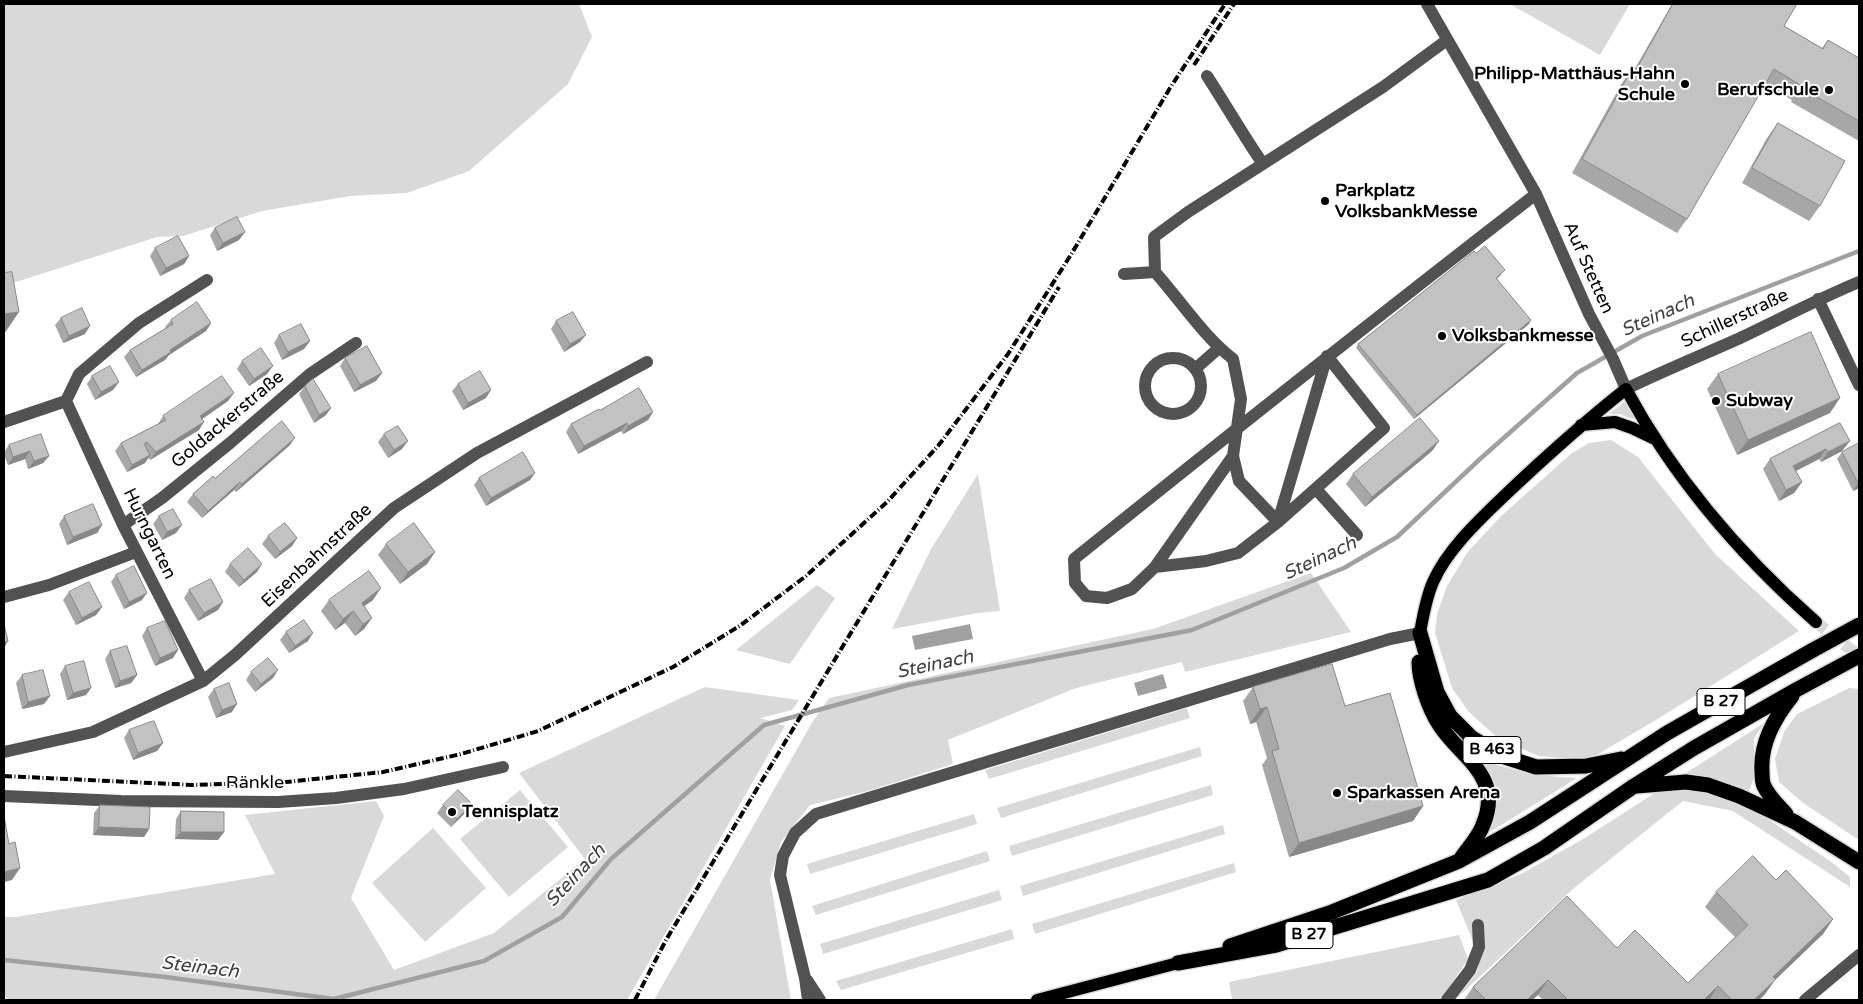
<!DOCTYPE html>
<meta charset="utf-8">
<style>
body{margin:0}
#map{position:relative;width:1863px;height:1004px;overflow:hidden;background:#fff;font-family:"Varela Round",sans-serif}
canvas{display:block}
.frame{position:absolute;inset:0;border:5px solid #000;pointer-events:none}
</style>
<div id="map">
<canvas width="1863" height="1004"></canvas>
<div class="frame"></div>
</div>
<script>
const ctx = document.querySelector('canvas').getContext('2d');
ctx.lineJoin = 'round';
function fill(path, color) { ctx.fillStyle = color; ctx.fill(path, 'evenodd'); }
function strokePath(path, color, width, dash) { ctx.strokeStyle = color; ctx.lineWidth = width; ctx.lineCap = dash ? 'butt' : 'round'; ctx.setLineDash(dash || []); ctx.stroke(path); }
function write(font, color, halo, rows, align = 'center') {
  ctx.font = font + ' "Varela Round",sans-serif'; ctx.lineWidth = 4; ctx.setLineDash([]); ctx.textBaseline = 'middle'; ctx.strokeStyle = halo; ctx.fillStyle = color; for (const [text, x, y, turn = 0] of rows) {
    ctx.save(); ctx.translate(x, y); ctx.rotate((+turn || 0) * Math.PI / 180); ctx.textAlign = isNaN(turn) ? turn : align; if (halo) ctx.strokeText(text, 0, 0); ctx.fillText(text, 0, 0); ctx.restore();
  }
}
fill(new Path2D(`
 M4 4H579L592 37 568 84 469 171 407 193 350 196 262 211 183 236 157 237 16 282 4 283Z
 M1510 4H1630L1600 55Z
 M1625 401 1636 420 1619 414H1609Z
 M1611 440 1638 457 1715 554 1799 631 1656 720 1588 760 1539 756 1499 739 1469 712 1452 688 1435 633 1437 614 1447 586 1467 553 1500 517 1572 453 1589 443Z
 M978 474 1000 611 978 613 892 629 931 549Z
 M1311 573 1351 632 1185 672 1182 662 1076 688 948 740 953 764 868 791 810 805 781 842 770 880 791 1000H654L813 721 829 698 1153 629Z
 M817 585 835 598 790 664 736 650Z
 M705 687 799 700 792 710 760 718 785 726 627 1000H11L4 997V917H16L275 874 245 815 376 801 384 816 351 898 394 970 494 933 585 859 519 773Z
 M1849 688 1859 689V840L1803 803 1779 782 1775 759 1784 732 1797 714Z
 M1187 708 1190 718 989 779 985 770Z
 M1764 723 1754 739V778L1744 803 1830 861 1850 877V887L1733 811 1683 801 1573 889 1455 1000 1477 972 1480 958 1456 900 1521 874 1583 839Z
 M1200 747 1202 756 1001 818 997 808Z
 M1477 753 1497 765 1533 775 1577 778 1490 832 1497 802 1492 776Z
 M1211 785 1213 795 1012 856 1009 846Z
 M520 790 568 847 509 897 460 839Z
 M974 814 977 824 810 874 807 864Z
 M1223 825 1225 834 1023 896 1020 886Z
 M433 828 486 888 425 942 372 883Z
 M987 851 990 861 816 915 812 906Z
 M1234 863 1236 872 1035 934 1032 924Z
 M999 890 1002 900 823 954 820 944Z
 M1012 929 1014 939 841 990 836 981Z
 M1459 935 1468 959 1441 1000H1232L1229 982Z`), '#d9d9d9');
fill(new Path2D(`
 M970 624 973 639 915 650 912 636Z
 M1163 674 1167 688 1138 696 1134 683Z`), '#a0a0a0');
strokePath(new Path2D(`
 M4 960 165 977 334 999 484 961 562 917 611 859 764 725 908 685 1192 630 1344 568 1397 537 1480 459 1577 373 1642 336 1859 251`), '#a0a0a0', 4.5);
strokePath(new Path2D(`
 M1816 622 1859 656`), '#d9d9d9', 12, [12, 6]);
const major = new Path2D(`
 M1581 425 1615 422 1632 428 1655 439
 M1420 633C1423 616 1426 598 1433 582 1447 550 1478 521 1503 497 1543 459 1583 423 1626 389 1674 478 1740 555 1816 622
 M1037 1000 1178 963`);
const highway = new Path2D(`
 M1420 633 1437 692 1450 716 1472 738 1502 756 1536 767 1586 766 1621 759
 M1419 662C1419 680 1429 709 1439 724 1460 758 1504 775 1483 825 1479 836 1470 846 1462 857
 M1636 786 1686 782 1708 785 1739 796 1795 822 1859 862
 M1786 814C1778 805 1769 797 1764 786 1762 782 1762 776 1762 771 1760 742 1775 717 1792 696
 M1230 946 1332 912 1459 861 1530 822 1667 733 1813 650
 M1178 963 1276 945 1488 880 1544 848 1634 786 1694 748 1796 690 1859 656`);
strokePath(major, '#dbdbdb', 15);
strokePath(highway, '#dbdbdb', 18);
strokePath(new Path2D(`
 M1427 4 1536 194 1589 314 1613 359 1626 389C1663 371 1700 356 1738 339 1778 320 1818 299 1859 282
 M1447 40 1383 87 1188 212 1154 237 1155 272C1180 300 1204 337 1233 359L1241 399 1233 456 1155 567 1132 589 1107 598 1086 596 1075 583 1074 559C1227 436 1381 314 1536 194
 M1207 76C1226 105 1243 135 1263 164
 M1124 274 1155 272
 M1818 299 1859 385
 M1145 386a28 28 0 1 1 56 0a28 28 0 1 1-56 0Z
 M1195 369 1219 348
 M66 401 123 525 203 681
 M4 422 66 401 79 374 139 323 207 280
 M1233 456 1239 481 1278 522
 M1316 489 1357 535
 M123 525 162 498 230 443 310 374 356 343
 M1155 567 1206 561 1238 553 1278 522 1384 428 1327 356 1278 522
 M4 597 49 585 136 552
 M4 752 93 732 203 681 235 655 394 508 477 453 647 362
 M4 796 121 801 278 802 336 798 404 789 503 767
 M807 980 820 1000
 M808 1000 805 978 780 875 783 856 795 833 816 814 1390 639 1420 633
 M1447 1000 1470 970 1479 947 1478 925
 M1805 1000 1859 955`), '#525252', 12);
strokePath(major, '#000', 12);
strokePath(highway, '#000', 15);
strokePath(new Path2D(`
 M1194 65 1234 4
 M4 776 193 785 286 782 383 772 461 754 538 731 673 667 741 625 806 576 887 502 938 446 1008 354 1072 253 1170 88 1225 4
 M635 1000 666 940 1059 287`), '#000', 4, [8, 2.5, 1, 2.5]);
const highwayBridge = new Path2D(`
 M1813 650 1859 625`);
strokePath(highwayBridge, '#dbdbdb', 18, []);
strokePath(highwayBridge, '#000', 15);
fill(new Path2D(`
 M1672 4H1797L1784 26 1822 48 1828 40 1859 58V141L1791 102 1792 100 1765 84 1687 219 1677 233 1572 173 1622 83 1632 69 1634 70Z
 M1778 123 1820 206 1809 221 1742 183 1767 138Z
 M215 228 239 240 217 251 210 235Z
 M155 248 189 256 184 264 160 276 150 256Z
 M1476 253 1502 274 1497 279 1529 324 1414 419 1356 348 1358 344Z
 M61 318 85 334 63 343 55 325Z
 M171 320 211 323 206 331 169 355 165 360 136 377 124 357 130 350 166 328 165 327Z
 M556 321 580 342 564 352 551 329Z
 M279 335 310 341 304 349 282 360 274 343Z
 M345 358 382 373 376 381 354 392 340 366Z
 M242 361 267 374 249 386 237 369Z
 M1718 374 1830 413 1737 455 1707 389Z
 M92 376 113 390 95 400 87 384Z
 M458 384 486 398 463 410 452 391Z
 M305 386 326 415 314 423 299 394Z
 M228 401 202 419 199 430 150 460 148 458 145 463 127 472 115 451 121 443 158 424 163 416Z
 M600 410 653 412 648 420 623 434 621 431 578 454 566 432 571 424Z
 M1840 423 1842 451 1821 462 1819 459 1796 471 1802 482 1794 493 1779 501 1763 469 1770 459Z
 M384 434 402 449 388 458 378 442Z
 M1439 441 1432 451 1365 507 1346 484 1353 474Z
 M1859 443V488L1853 491 1837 459 1842 452Z
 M9 445 49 456 43 463 28 469 25 459 8 465 4 455V452Z
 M290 445 236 492 234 490 202 518 187 502 193 494 215 478Z
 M479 478 530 480 486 506 474 485Z
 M64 516 102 525 97 533 67 545 59 524Z
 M159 516 176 533 162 540 153 524Z
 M268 536 297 538 292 546 275 559 262 544Z
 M386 544 435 552 427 564 400 584 378 555Z
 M230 564 257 572 239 587 225 572Z
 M116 575 142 600 124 609 111 582Z
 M189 590 223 602 218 610 198 621 184 598Z
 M69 592 102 607 96 615 76 625 63 600Z
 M329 600H373L364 606V629L355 636 345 623 335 630 321 611Z
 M147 628 178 650 173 658 155 666 142 636Z
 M286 632 308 641 289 653 280 640Z
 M110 651 137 675 131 683 115 688 105 659Z
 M65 666 91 688 86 695 67 700 60 674Z
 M251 672 273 678 255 692 246 680Z
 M22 675 50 696 44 704 22 709 16 683Z
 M1253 687 1345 706 1423 806 1413 821 1289 857 1262 765 1267 758 1256 722 1250 724 1243 701Z
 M214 689 232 712 216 718 208 697Z
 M129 730 163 743 157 751 133 760 124 738Z
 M472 804 466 812 451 827 437 813 443 805Z
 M100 805 149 829 144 837 93 835 94 813Z
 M181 811 224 832 218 840 175 839 176 819Z
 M1776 880 1833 919 1823 934 1775 980 1765 994 1759 1000H1543L1538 995 1532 1000H1464L1473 987 1617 948 1688 983 1735 937 1705 907 1716 892Z`), '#a7a7a7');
fill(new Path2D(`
 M245 232 239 240 217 251 223 243Z
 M189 256 184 264 160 276 166 268Z
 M19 312 4 334V314Z
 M1531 320 1529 324 1414 419 1417 415Z
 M211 323 206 331 169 355 165 360 136 377 142 370 170 350Z
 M90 326 85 334 63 343 69 336Z
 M586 335 580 342 564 352 570 344Z
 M310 341 304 349 282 360 288 352Z
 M273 366 267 374 249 386 254 379Z
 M382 373 376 381 354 392 360 385Z
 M119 382 113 390 95 400 101 392Z
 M491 390 486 398 463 410 468 403Z
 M234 393 228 401 195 424 200 416Z
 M1840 398 1830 413 1737 455 1748 440Z
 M331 408 326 415 314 423 319 415Z
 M653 412 648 420 623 434 628 426Z
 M204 422 199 430 150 460 156 452Z
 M627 423 621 431 578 454 584 446Z
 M295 438 290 445 236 492 242 484Z
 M408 441 402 449 388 458 394 450Z
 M1439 441 1432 451 1365 507 1372 497Z
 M1850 441 1842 451 1821 462 1828 452Z
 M1826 449 1819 459 1786 476 1793 466Z
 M30 451 25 459 8 465 13 457Z
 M150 455 145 463 127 472 132 465Z
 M49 456 43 463 28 469 34 461Z
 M535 473 530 480 486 506 491 498Z
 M240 482 234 490 202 518 208 511Z
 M1802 482 1794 493 1779 501 1786 490Z
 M1858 483H1859V488L1853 491Z
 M102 525 97 533 67 545 73 537Z
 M182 525 176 533 162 540 167 532Z
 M297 538 292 546 275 559 280 552Z
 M435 552 427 564 400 584 408 572Z
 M262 564 257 572 239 587 244 580Z
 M381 588 373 600 353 614 362 603Z
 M147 593 142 600 124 609 129 602Z
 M223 602 218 610 198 621 204 613Z
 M102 607 96 615 76 625 82 618Z
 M353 611 345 623 335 630 343 619Z
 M372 618 364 629 355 636 363 624Z
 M313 633 308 641 289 653 295 646Z
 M8 641 4 648V642Z
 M178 650 173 658 155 666 160 658Z
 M278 670 273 678 255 692 261 684Z
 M137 675 131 683 115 688 120 681Z
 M91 688 86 695 67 700 73 693Z
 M50 696 44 704 22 709 28 702Z
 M237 704 232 712 216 718 222 710Z
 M1267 707 1256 722 1250 724 1260 709Z
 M163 743 157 751 133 760 138 753Z
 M472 804 466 812 451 827 457 819Z
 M1423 806 1413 821 1289 857 1299 843Z
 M99 827 149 829 144 837 93 835Z
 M181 832H224L218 840 175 839Z
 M20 868 12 880 4 882V872Z
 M1833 919 1823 934 1775 980 1765 994 1759 1000H1754L1773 977Z
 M1548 980 1538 995 1532 1000H1527Z
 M1718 986 1709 1000H1704Z`), '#888');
const building = new Path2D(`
 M1673 4H1797L1784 26 1823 49 1828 40 1859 58V121L1801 88 1802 86 1774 69 1687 219 1582 159 1632 69 1635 71Z
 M1778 123 1845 161 1820 206 1752 168Z
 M237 217 245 232 223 243 215 228Z
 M178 236 189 256 166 268 155 248Z
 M1485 246 1505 270 1496 278 1531 320 1417 415 1358 344 1474 251 1476 253Z
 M12 272 19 312 4 314V273Z
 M197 302 211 323 170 350 171 352 142 370 130 350 173 324 171 320Z
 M82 308 90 326 69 336 61 318Z
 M573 312 586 335 570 344 556 321Z
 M301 324 310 341 288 352 279 335Z
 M1811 332 1840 398 1748 440 1718 374Z
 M367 346 382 373 360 385 345 358Z
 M261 348 273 366 254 379 242 361Z
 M110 366 119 382 101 392 92 376Z
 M480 371 491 390 468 403 458 384Z
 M222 376 234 393 200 416 204 422 156 452 147 442 144 444 150 455 132 465 121 443 166 420 163 416Z
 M313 379 331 408 319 415 305 386Z
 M639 388 653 412 628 426 627 423 584 446 571 424 599 409 600 410Z
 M1420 418 1439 441 1372 497 1353 474Z
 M282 421 295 438 242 484 240 482 208 511 193 494 213 476 215 478Z
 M1840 423 1850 441 1828 452 1826 449 1793 466 1802 482 1786 490 1770 459Z
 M398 426 408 441 394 450 384 434Z
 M41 434 49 456 34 461 30 451 13 457 9 445Z
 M1859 443V483H1858L1842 452Z
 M523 452 535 473 491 498 479 478Z
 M93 504 102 525 73 537 64 516Z
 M173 509 182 525 167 532 159 516Z
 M285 523 297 538 280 552 268 536Z
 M414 523 435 552 408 572 386 544Z
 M248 548 262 564 244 580 230 564Z
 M134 566 147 593 129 602 116 575Z
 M369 571 381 588 362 603 372 618 363 624 353 611 343 619 329 600Z
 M211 579 223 602 204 613 189 590Z
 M89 582 102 607 82 618 69 592Z
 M304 620 313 633 295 646 286 632Z
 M165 621 178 650 160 658 147 628Z
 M4 624 8 641 4 642Z
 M127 646 137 675 120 681 110 651Z
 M268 658 278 670 261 684 251 672Z
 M84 661 91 688 73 693 65 666Z
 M1332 664 1345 706 1390 693 1423 806 1299 843 1272 751 1279 749 1267 707 1260 709 1253 687Z
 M43 670 50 696 28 702 22 675Z
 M229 683 237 704 222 710 214 689Z
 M154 721 163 743 138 753 129 730Z
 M458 790 472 804 457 819 443 805Z
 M100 805 150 807 149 829 99 827Z
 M181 811 224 812V832H181Z
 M4 816 9 844 15 842 20 868 4 872Z
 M1753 856 1776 880 1786 870 1833 919 1773 977 1776 979 1754 1000H1732L1718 986 1704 1000H1568L1548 980 1527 1000H1486L1473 987 1567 896 1617 948 1635 930 1688 983 1748 925 1716 892Z`);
fill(building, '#c2c2c2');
strokePath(building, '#888', 1);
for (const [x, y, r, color] of [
 [1685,84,5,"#000"],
 [1829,90,5,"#000"],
 [1325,201,5,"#000"],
 [1442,336,5,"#000"],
 [1716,401,5,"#000"],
 [1337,793,5,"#000"],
 [452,812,5,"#000"]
]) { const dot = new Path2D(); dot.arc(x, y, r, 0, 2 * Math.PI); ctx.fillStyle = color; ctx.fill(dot); strokePath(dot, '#fff', 2); }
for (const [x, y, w] of [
 [1721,702,48],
 [1492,750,58],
 [1309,935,48]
]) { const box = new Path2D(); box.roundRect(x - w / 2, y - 13.5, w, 27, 4); ctx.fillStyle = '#fff'; ctx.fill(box); strokePath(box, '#000', 1); }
write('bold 16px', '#000', null, [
 ["B 27",1721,702],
 ["B 463",1492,750],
 ["B 27",1309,935]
]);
write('bold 18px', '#000', '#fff', [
 ["Philipp-Matthäus-Hahn",1675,74,"right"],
 ["Schule",1675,95,"right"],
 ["Berufschule",1819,90,"right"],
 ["Parkplatz",1335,191],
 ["VolksbankMesse",1335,212],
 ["Volksbankmesse",1452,336],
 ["Subway",1726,401],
 ["Sparkassen Arena",1347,793],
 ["Tennisplatz",462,812]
], 'left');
write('18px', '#000', '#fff', [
 ["Auf Stetten",1588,268,66],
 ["Schillerstraße",1735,319,-25],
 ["Goldackerstraße",228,420,-40],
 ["Hurngarten",149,534,64],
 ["Eisenbahnstraße",317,556,-43],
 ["Ränkle",255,783]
]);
write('italic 19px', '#414141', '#fff', [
 ["Steinach",1658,316,-24],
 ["Steinach",1320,559,-25],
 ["Steinach",935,665,-12],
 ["Steinach",576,876,-47],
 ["Steinach",200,968,7]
]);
</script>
